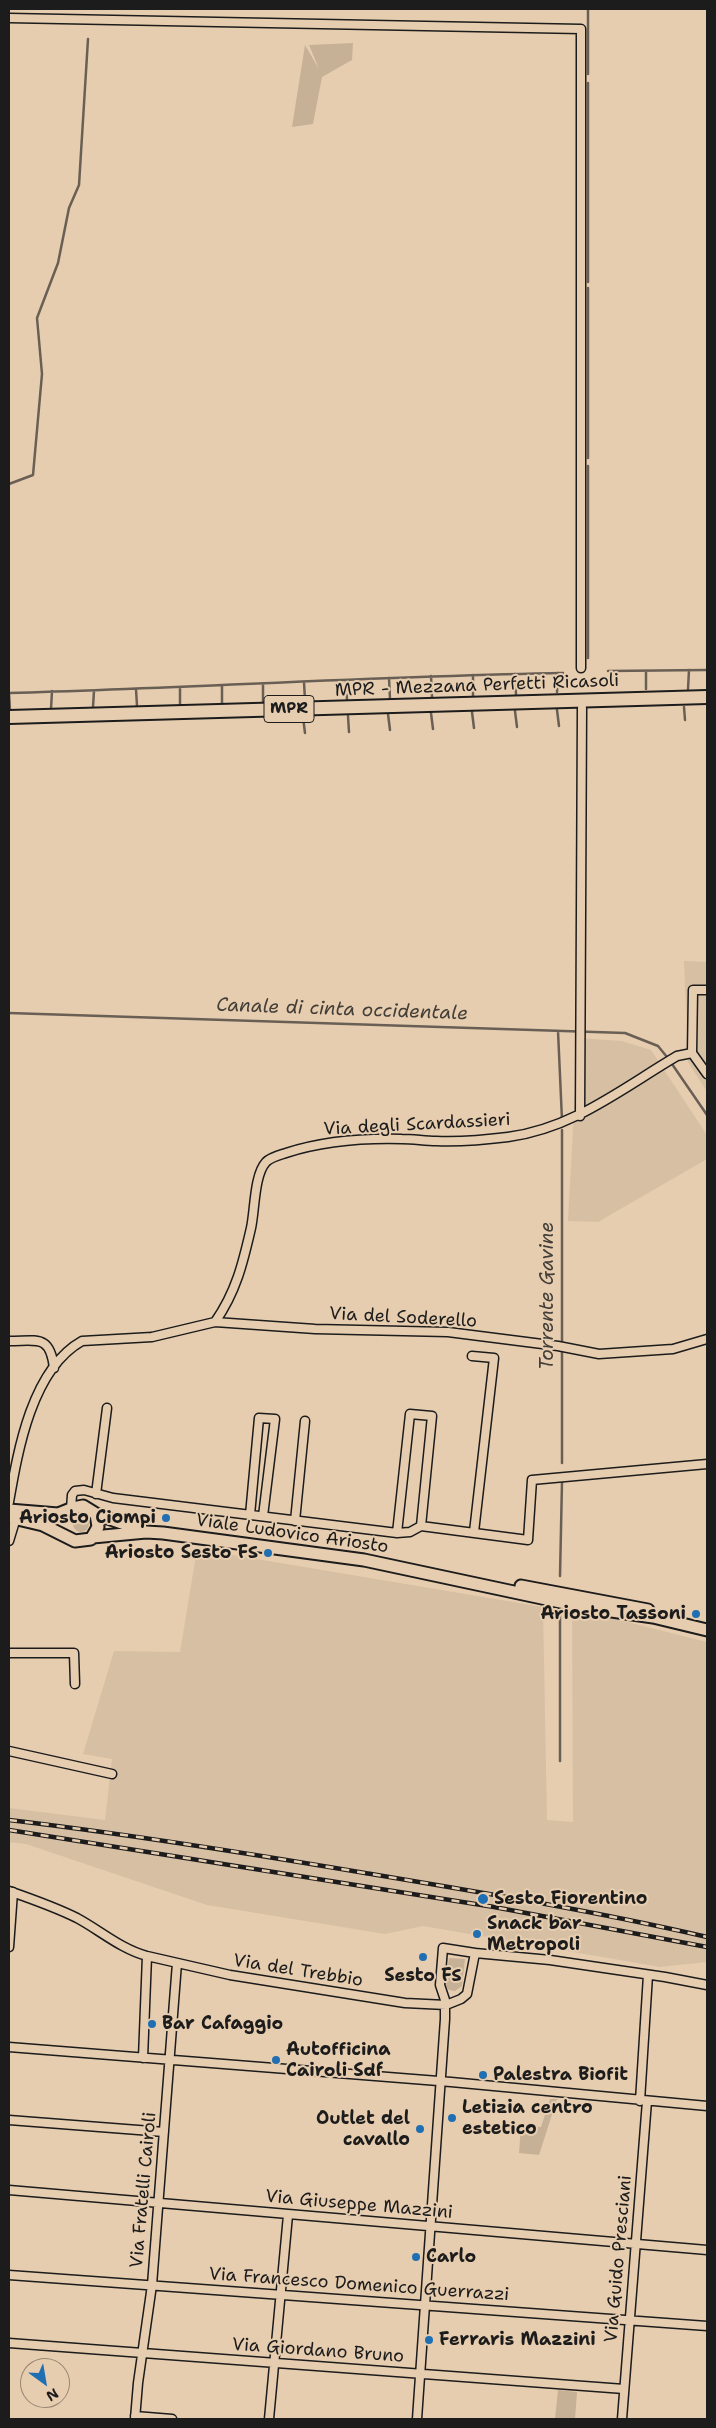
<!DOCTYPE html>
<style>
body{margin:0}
#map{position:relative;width:716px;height:2428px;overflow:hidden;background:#e7cdaf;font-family:"Shantell Sans",sans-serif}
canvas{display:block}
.frame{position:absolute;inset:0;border:10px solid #1c1c1c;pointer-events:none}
.north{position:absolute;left:20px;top:2358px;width:50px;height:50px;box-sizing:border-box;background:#e7cdaf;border:1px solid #968674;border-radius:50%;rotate:148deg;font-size:14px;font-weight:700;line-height:20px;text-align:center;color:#1c1c1c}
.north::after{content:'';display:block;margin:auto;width:18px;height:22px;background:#1f6fb2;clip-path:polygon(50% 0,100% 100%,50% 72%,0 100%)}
</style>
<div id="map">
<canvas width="716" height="2428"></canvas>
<div class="frame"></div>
<div class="north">N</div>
</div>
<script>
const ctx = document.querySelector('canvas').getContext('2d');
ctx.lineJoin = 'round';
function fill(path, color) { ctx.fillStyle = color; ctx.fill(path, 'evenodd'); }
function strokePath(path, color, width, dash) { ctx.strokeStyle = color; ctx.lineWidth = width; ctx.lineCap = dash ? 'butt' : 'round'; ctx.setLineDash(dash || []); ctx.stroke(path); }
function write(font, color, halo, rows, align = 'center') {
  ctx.font = font + ' "Shantell Sans",sans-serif'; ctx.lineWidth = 4; ctx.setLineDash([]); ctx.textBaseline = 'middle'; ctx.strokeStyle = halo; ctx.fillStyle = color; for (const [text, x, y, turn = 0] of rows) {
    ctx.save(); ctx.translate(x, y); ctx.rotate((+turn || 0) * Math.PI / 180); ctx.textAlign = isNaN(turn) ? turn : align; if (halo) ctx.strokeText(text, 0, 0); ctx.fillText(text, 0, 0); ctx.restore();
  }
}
fill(new Path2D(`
 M684 961 707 962V1092L688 1062Z
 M578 1038 622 1041 651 1050 707 1135V1159L598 1222 568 1221Z
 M197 1549 543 1607 547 1820 573 1822 572 1608 707 1642V1962L660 1967 423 1926 385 1934 207 1905 26 1844 9 1842V1808L105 1820 112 1759 83 1754 114 1651 180 1652Z`), '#d7bfa4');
fill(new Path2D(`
 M353 43 352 60 322 77 313 124 292 127 305 45 319 69 309 45Z
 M73 1524a8 8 0 1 1 16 0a8 8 0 1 1-16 0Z
 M449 1958 465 1959 462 1986 455 1991 449 1990 445 1986Z
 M550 2099H557L539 2155 519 2153 521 2126 541 2127Z
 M558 2390 577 2392 575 2419H555Z`), '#c6b197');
strokePath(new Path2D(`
 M588 9V74
 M588 282V83
 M588 458V288
 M9 484 33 475 42 374 37 318 58 263 69 208 79 185 88 39
 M588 658V466
 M608 671 707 670
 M646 671V689
 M515 674 516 695
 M431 676 432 697
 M389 678 390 699
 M346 680 347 700
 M304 682 305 700
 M263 684V703
 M180 688V704
 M136 689 137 706
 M688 689 689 670
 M557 692 558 673
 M9 693C194 688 378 676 563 673
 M9 693 10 710
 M473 696V675
 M222 704V686
 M93 707 94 691
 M684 707 685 720
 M51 709 52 691
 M557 710 559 726
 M515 711 517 727
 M472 712 474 728
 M431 713 433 729
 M388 714 390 730
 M348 716 349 732
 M303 717 305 733
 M9 1013 625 1033 658 1046 667 1057
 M558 1031 562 1120
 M672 1064 707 1115
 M562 1463V1130
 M560 1576 562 1482
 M560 1761V1614`), '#695f54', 2.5);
const street = new Path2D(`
 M9 18 581 29V668
 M692 1053 693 990H707
 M692 1053 707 1074
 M580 1116 582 708
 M215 1322 315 1329 448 1332 558 1346 599 1354 673 1349 707 1339
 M9 1341C37 1341 50 1334 54 1368
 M472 1356 494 1358 474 1532
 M96 1494 107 1408
 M9 1502C18 1450 32 1369 82 1341L152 1337 215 1322C236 1292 243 1263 251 1228 255 1210 254 1175 266 1162 271 1157 280 1155 286 1153 323 1141 364 1138 402 1139 414 1139 425 1141 436 1141 460 1142 484 1140 508 1137 574 1128 621 1089 677 1056L692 1053
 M71 1509 72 1495 75 1491 84 1490 113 1498 397 1533 410 1532 421 1526 528 1540 532 1480 707 1464
 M250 1515 259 1418 275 1419 263 1516
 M295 1521 305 1421
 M397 1533 410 1414 432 1416 421 1526
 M9 1541 16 1518
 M9 1653H74L75 1684
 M9 1751 112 1774
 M9 1891C32 1899 55 1907 77 1918 101 1931 121 1949 147 1956L230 1975 405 2003 446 2005 461 1999 467 1994 475 1953 443 1948 440 1985 445 2000V2019L417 2419
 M9 1947 13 1892
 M475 1953 550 1960 665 1977 707 1985
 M9 2047 451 2082 707 2106
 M143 2058 147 1956
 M640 2101 648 1975
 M9 2120 164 2132
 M9 2190 707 2250
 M9 2275 707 2326
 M9 2343 624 2389
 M135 2416 172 2419
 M135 2419 138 2383 152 2285 177 1963
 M269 2419 288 2215
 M622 2419 647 2101`);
const secondary = new Path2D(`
 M9 1510 58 1514 73 1508 83 1506 96 1514 98 1527 91 1539 75 1541 43 1525 9 1517
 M96 1514 142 1530
 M93 1537 146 1532 163 1533 364 1560 584 1607 653 1617 707 1630
 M521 1586 648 1610`);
const primary = new Path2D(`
 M9 717 707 697`);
strokePath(street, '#1c1c1c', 11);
strokePath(secondary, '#1c1c1c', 15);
strokePath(primary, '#1c1c1c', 16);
strokePath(street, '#e7cdaf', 8);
strokePath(secondary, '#e7cdaf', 11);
strokePath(primary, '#e7cdaf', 12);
const rail = new Path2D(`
 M9 1820C128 1834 246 1853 365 1873 479 1892 594 1911 707 1937
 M9 1830 494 1907 707 1947`);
strokePath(rail, '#1c1c1c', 4.5);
strokePath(rail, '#e7cdaf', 2.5, [8]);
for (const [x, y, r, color] of [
 [166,1518,5,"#1f6fb2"],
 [268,1553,5,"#1f6fb2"],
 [696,1614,5,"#1f6fb2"],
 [483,1899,6,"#1f6fb2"],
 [477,1934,5,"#1f6fb2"],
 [423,1957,5,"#1f6fb2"],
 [152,2024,5,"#1f6fb2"],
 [276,2060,5,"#1f6fb2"],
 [483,2075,5,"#1f6fb2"],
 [452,2118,5,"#1f6fb2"],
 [420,2129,5,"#1f6fb2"],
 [416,2257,5,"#1f6fb2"],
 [429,2340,5,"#1f6fb2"]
]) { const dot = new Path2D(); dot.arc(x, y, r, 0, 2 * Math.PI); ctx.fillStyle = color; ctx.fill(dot); strokePath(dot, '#e7cdaf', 2); }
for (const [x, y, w] of [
 [289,709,50]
]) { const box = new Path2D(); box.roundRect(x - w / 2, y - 13.5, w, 27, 4); ctx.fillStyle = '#e7cdaf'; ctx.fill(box); strokePath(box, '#1c1c1c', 1); }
write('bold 16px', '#1c1c1c', null, [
 ["MPR",289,709]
]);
write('18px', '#1c1c1c', '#e7cdaf', [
 ["MPR - Mezzana Perfetti Ricasoli",477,686,-2],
 ["Via degli Scardassieri",417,1125,-3],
 ["Via del Soderello",403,1318,3],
 ["Viale Ludovico Ariosto",292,1534,8],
 ["Via del Trebbio",298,1971,9],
 ["Via Fratelli Cairoli",144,2190,-85],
 ["Via Giuseppe Mazzini",359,2205,5],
 ["Via Guido Presciani",619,2259,-85],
 ["Via Francesco Domenico Guerrazzi",359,2285,4],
 ["Via Giordano Bruno",318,2351,4]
]);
write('bold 18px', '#1c1c1c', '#e7cdaf', [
 ["Ariosto Ciompi",156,1518,"right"],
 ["Ariosto Sesto FS",258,1553,"right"],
 ["Ariosto Tassoni",686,1614,"right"],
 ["Sesto Fiorentino",494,1899],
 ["Snack bar",487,1924],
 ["Metropoli",487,1945],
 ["Sesto FS",423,1976,"center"],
 ["Bar Cafaggio",162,2024],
 ["Autofficina",286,2050],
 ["Cairoli Sdf",286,2071],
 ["Palestra Biofit",493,2075],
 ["Letizia centro",462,2108],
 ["estetico",462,2129],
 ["Outlet del",410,2119,"right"],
 ["cavallo",410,2140,"right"],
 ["Carlo",426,2257],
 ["Ferraris Mazzini",439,2340]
], 'left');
write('italic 19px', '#423e38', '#e7cdaf', [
 ["Canale di cinta occidentale",342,1010,2],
 ["Torrente Gavine",548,1296,-90]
]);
</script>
